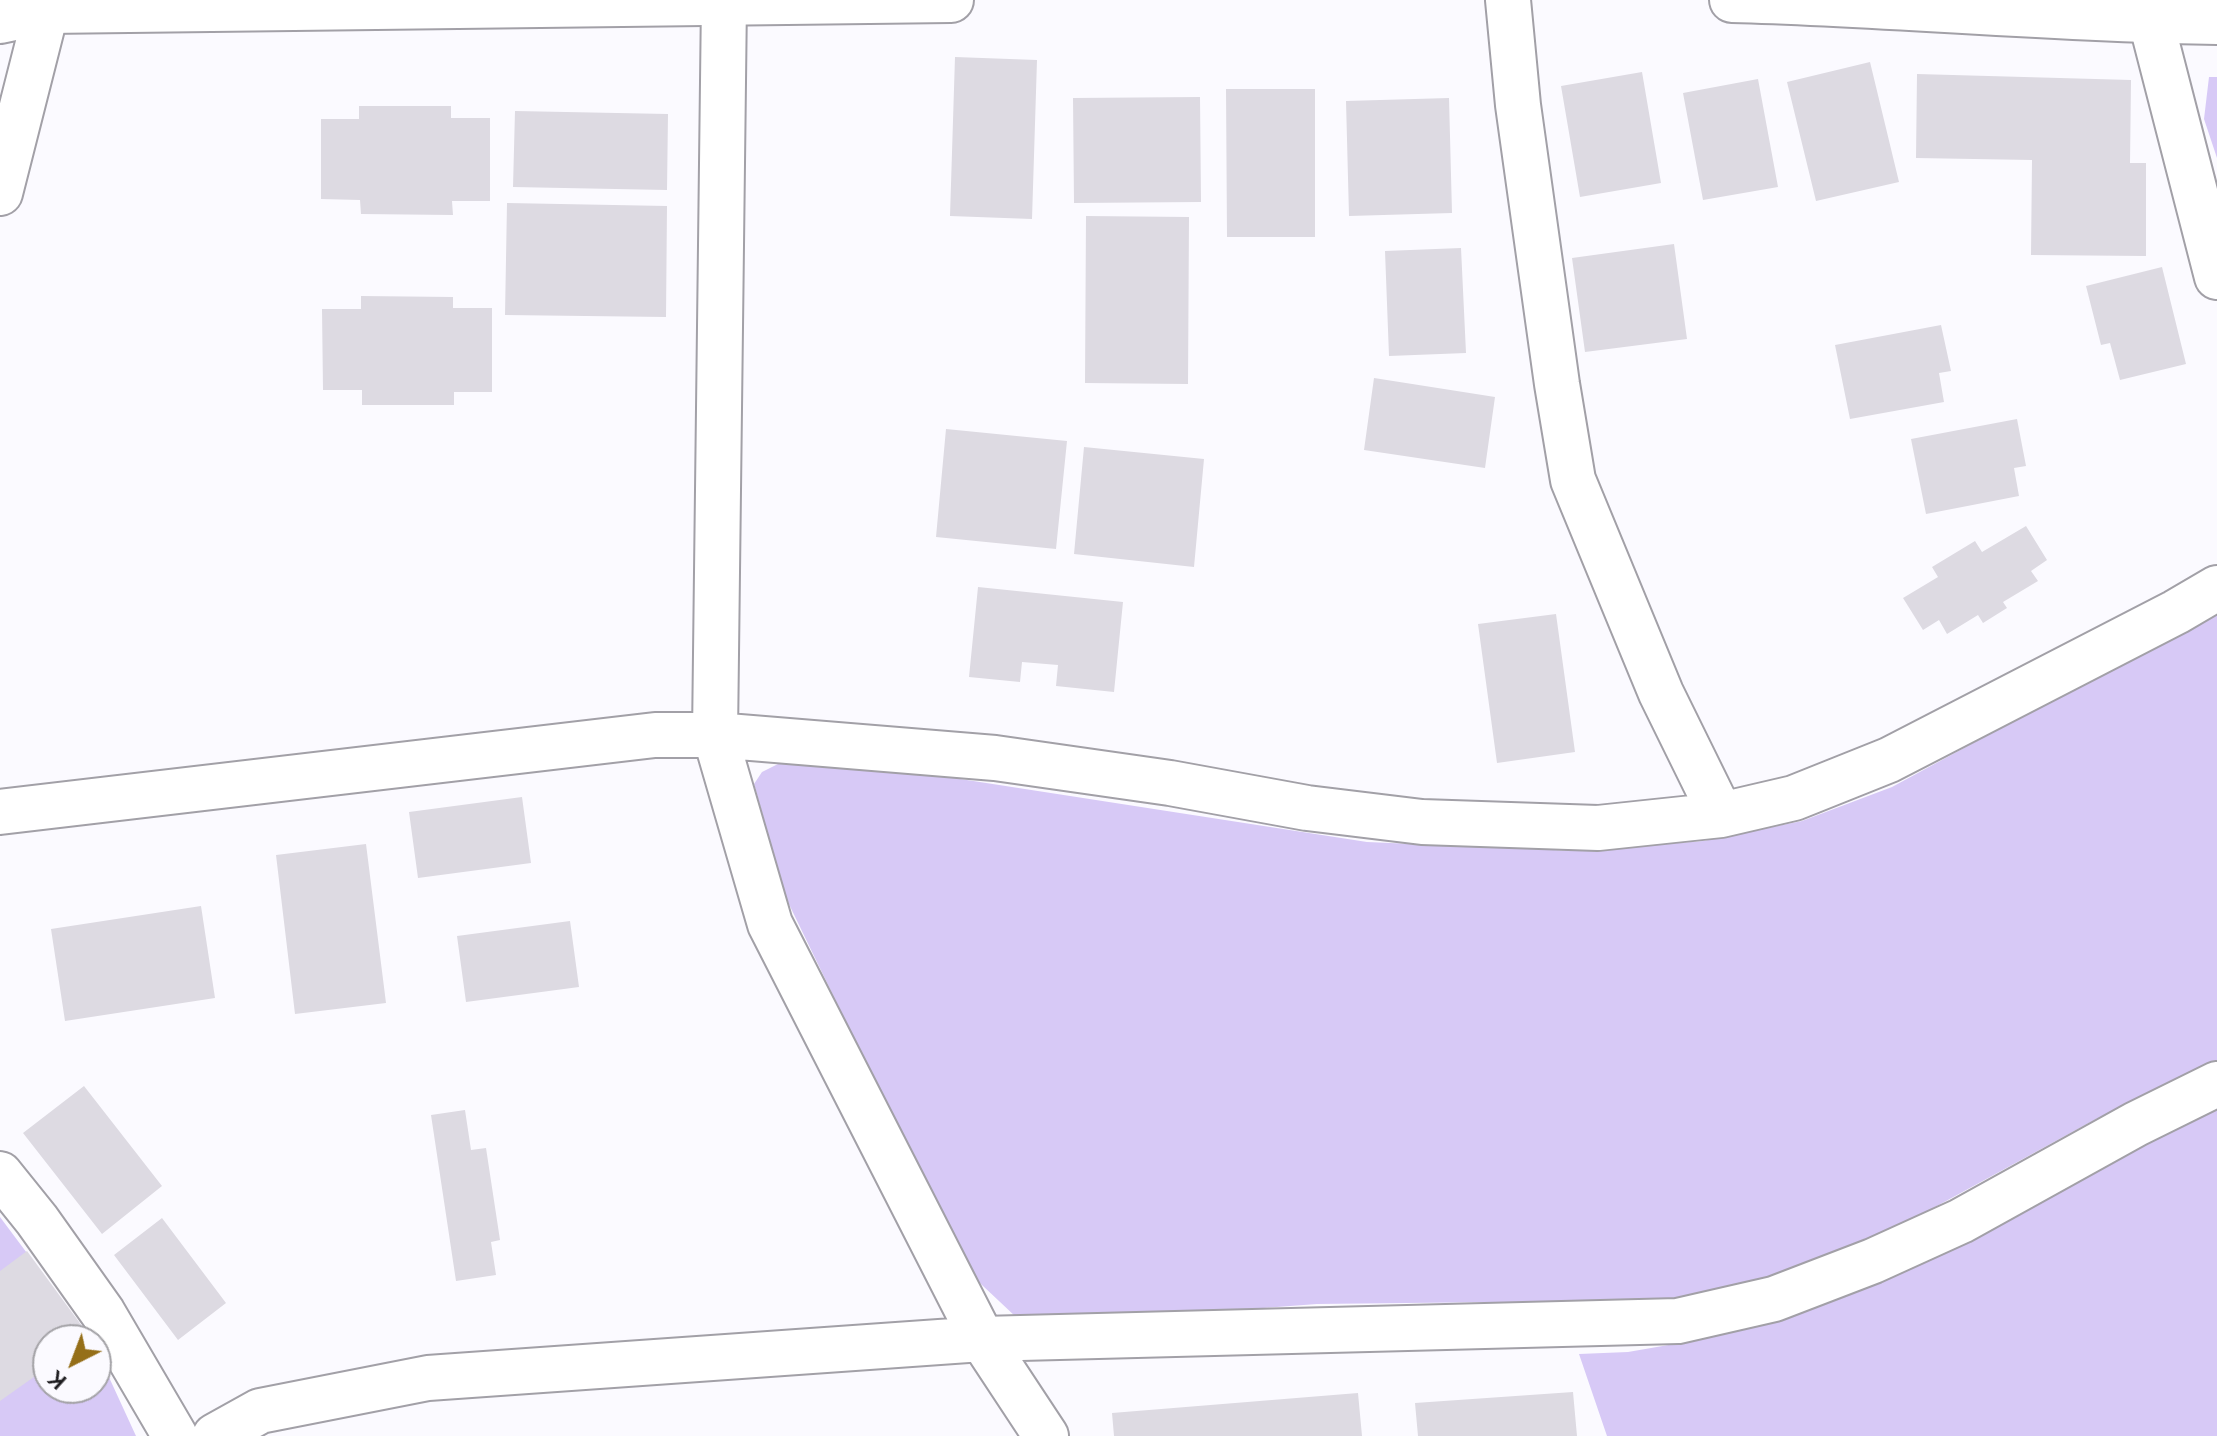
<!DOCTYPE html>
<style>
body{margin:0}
#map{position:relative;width:2217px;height:1436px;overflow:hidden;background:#fbfaff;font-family:Raleway,sans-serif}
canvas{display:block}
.north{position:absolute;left:32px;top:1324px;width:80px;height:80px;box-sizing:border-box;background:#fbfaff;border:2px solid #a3a2a6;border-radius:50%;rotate:222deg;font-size:22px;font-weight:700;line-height:32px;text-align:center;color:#1e1d20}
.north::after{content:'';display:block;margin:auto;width:28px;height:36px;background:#956f19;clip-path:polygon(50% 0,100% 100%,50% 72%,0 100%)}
</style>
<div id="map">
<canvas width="2217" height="1436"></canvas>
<div class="north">K</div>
</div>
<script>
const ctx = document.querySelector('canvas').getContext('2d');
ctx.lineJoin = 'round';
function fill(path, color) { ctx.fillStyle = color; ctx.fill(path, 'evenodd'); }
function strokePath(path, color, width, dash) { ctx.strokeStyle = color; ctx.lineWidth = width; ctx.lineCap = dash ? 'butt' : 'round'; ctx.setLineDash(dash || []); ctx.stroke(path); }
fill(new Path2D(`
 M2209 77H2217V158L2204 119Z
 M2217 611V1064L2096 1119 1871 1242 1751 1287 1680 1305 1575 1309 1496 1302 1317 1304 1156 1316 1016 1317 966 1270 786 898 754 784 762 772 780 763 941 776 1367 842 1576 851 1703 841 1802 821 1892 787Z
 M2217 1108V1436H1607L1579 1354 1628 1352 1703 1339 1765 1323 1975 1234Z
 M0 1217 92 1340H48V1388H96V1349L136 1436H0Z`), '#d7c9f6');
fill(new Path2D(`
 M955 57 1037 60 1032 219 950 216Z
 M1870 62 1899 182 1816 201 1787 82Z
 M1642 72 1661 183 1580 197 1561 86Z
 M1917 74 2131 80 2130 163H2146V256L2031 255 2032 160 1916 158Z
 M1758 79 1778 187 1703 200 1683 93Z
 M1226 89H1315V237H1227Z
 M1200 97 1201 202 1074 203 1073 98Z
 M1449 98 1452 213 1349 216 1346 101Z
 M359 106H451V118H490V201H452L453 215 361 214 360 200 321 199V119H359Z
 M515 111 668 114 667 190 513 187Z
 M507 203 667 206 666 317 505 315Z
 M1086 216 1189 217 1188 384 1085 383Z
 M1674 244 1687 339 1585 352 1572 258Z
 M1461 248 1466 353 1389 356 1385 251Z
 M2162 267 2186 364 2120 380 2110 343 2101 345 2086 286Z
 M361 296 453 297V308H492V392H454V405H362V390H323L322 309H361Z
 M1941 325 1951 371 1939 373 1944 402 1850 419 1835 345Z
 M1374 378 1495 397 1485 468 1364 450Z
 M2017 419 2026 466 2014 468 2019 496 1926 514 1911 439Z
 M946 429 1067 441 1056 549 936 537Z
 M1084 447 1204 459 1194 567 1074 554Z
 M2026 526 2047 560 2031 571 2038 581 2003 602 2007 608 1983 623 1978 615 1947 634 1939 620 1923 630 1903 598 1938 577 1932 567 1975 541 1982 552Z
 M978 587 1123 602 1114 692 1056 686 1058 665 1022 662 1020 682 969 677Z
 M1556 614 1575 752 1497 763 1478 624Z
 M522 797 531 863 418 878 409 812Z
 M366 844 386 1003 295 1014 276 855Z
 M201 906 215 998 65 1021 51 929Z
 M570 921 579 987 466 1002 457 936Z
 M84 1086 162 1186 102 1234 23 1133Z
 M465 1110 471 1150 486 1148 500 1240 491 1242 496 1275 456 1281 431 1115Z
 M162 1218 226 1303 178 1340 114 1255Z
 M27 1251 90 1337 86 1340H48V1367L0 1401V1271Z
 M1573 1392 1577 1436H1418L1415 1403Z
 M1358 1393 1362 1436H1114L1112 1413Z`), '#dddae2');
const street = new Path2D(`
 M724 0 715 735 770 924 982 1339 1046 1436
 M2151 21 2217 277
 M0 193 49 0
 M0 812 655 735H715L995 758 1170 783 1307 808 1422 822 1598 828 1721 815 1661 693 1573 480 1557 384 1518 105 1508 0
 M1721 815 1794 798 1889 760 2176 612 2217 588
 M0 1174 37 1220 103 1313 175 1436
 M215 1436 260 1411 428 1378 982 1339 1678 1321 1774 1299 1873 1261 1961 1221 2136 1124 2217 1084`);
const secondary = new Path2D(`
 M1732 0C1893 4 2055 20 2217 22
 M0 21 47 11 951 0`);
strokePath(street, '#a2a0a7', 48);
strokePath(secondary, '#a2a0a7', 48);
strokePath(street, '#fff', 44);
strokePath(secondary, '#fff', 44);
</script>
